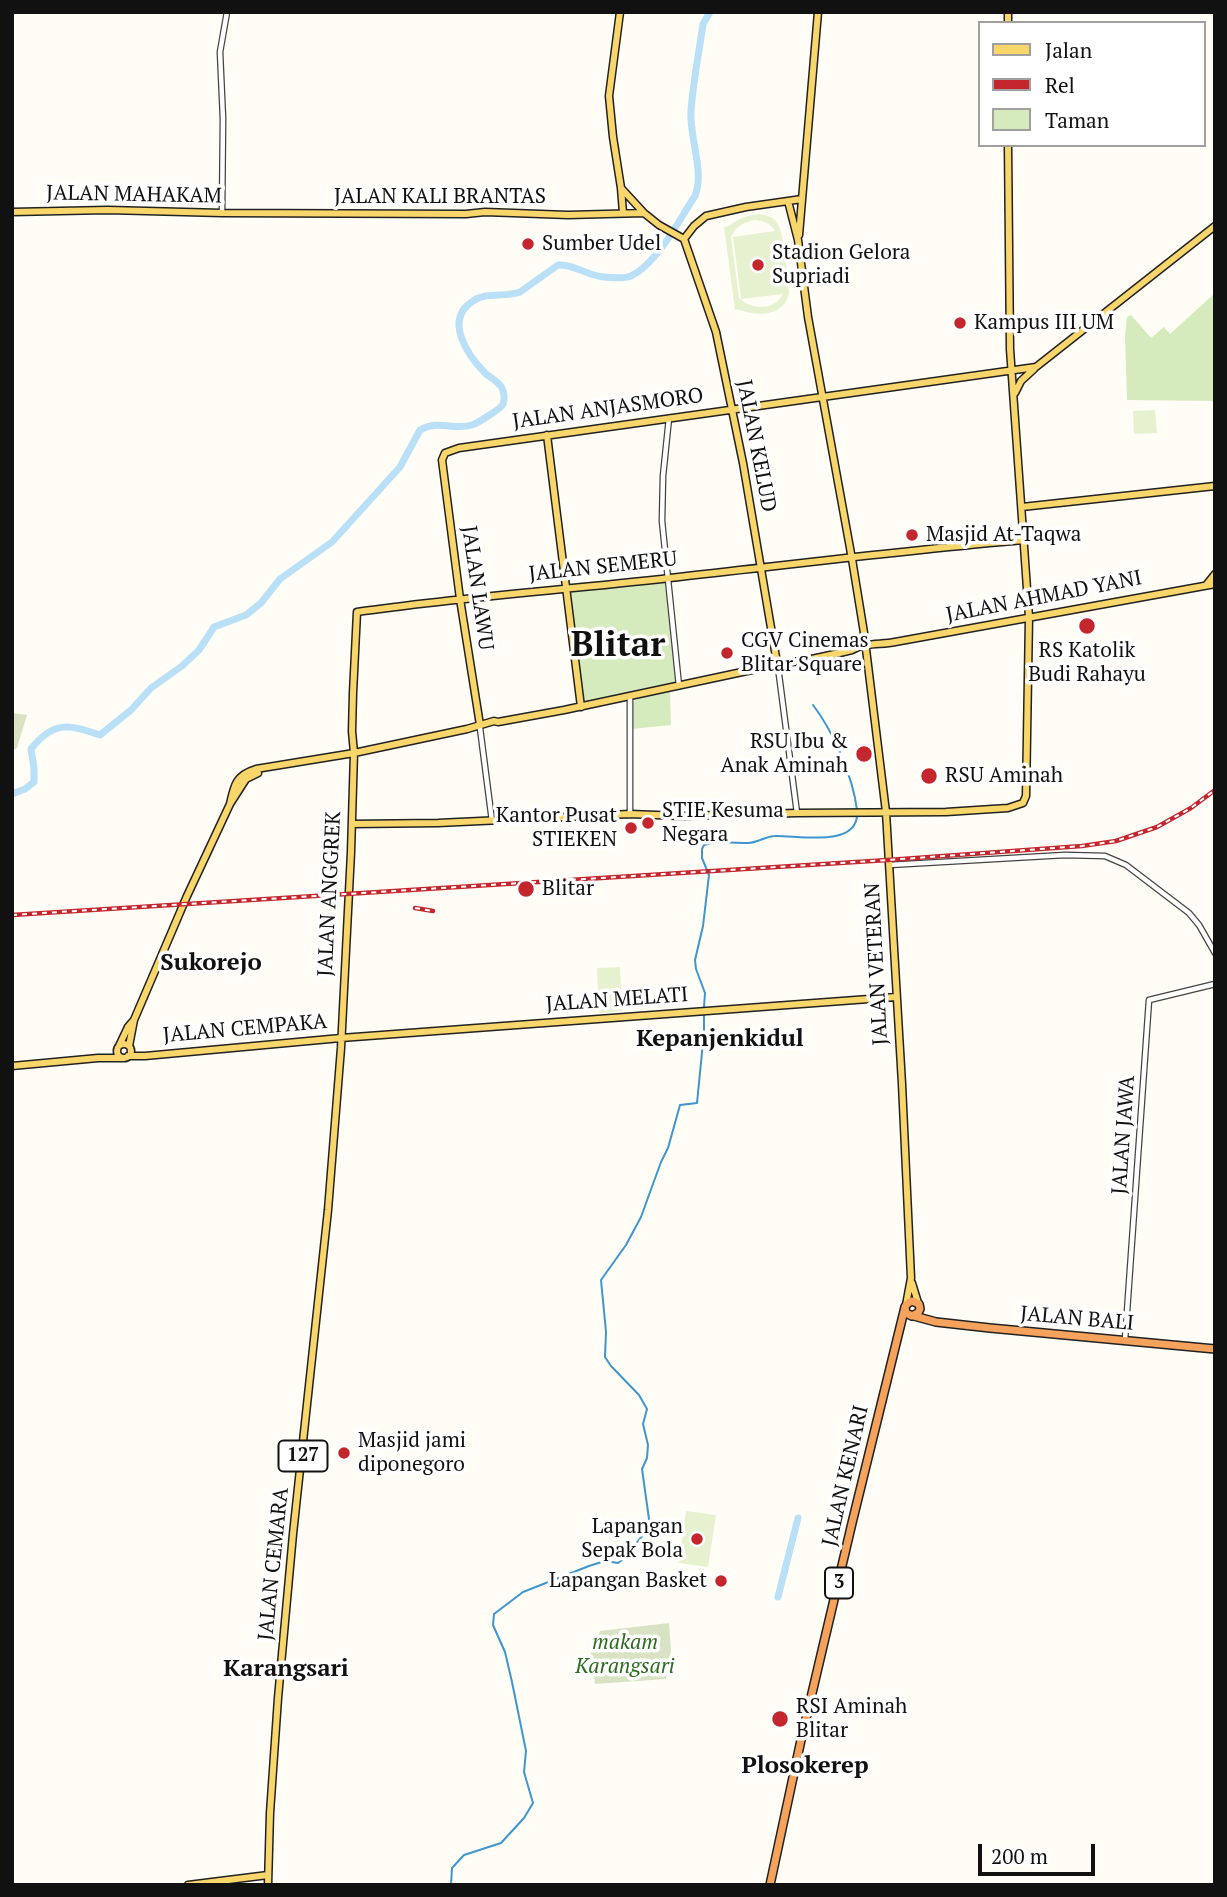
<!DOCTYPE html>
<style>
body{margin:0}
#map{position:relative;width:1227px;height:1897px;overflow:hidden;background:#fffdf5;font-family:"PT Serif",serif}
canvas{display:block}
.frame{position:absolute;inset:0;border:14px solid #111;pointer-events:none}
.legend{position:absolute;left:978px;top:21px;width:228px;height:126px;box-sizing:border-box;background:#fff;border:2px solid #a0a0a0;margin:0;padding:9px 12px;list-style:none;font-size:21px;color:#111}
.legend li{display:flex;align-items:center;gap:14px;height:35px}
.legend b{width:35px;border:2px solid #a0a0a0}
.scale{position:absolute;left:978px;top:1844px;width:117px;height:32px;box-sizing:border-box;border:4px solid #111;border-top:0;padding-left:9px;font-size:21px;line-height:24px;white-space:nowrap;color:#111;-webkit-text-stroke:5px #fff;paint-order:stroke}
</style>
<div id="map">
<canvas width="1227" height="1897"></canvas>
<div class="frame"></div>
<ul class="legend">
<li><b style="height:9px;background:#f9d66b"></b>Jalan</li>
<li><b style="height:9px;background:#c4262e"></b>Rel</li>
<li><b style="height:19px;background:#d5ebbd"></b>Taman</li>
</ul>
<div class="scale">200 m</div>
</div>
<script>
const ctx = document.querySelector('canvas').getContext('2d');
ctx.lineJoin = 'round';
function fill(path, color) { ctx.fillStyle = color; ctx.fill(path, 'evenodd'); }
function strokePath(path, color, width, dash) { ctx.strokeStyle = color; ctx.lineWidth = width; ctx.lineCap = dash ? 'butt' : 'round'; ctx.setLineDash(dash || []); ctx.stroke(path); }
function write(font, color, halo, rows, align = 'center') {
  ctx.font = font + ' "PT Serif",serif'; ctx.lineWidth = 7; ctx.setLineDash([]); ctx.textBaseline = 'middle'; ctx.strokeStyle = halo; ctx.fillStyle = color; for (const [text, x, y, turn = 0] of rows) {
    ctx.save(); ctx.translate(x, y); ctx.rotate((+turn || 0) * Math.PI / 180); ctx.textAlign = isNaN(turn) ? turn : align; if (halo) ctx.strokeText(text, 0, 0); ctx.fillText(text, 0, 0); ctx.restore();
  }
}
fill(new Path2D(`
 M1215 293V401L1127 400 1125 335 1127 317 1131 315 1151 338 1164 327 1170 334Z
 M664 575 678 685 582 705 565 584Z
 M670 690 671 725 632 729V706L635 700 644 695Z`), '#d5ebbd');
fill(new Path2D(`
 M12 713 27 715 17 748 12 751Z
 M669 1623 671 1651 666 1679 595 1684 591 1653 600 1631Z`), '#d9e3c4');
fill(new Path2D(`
 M759 214C764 215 771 216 775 220 785 230 787 277 789 292 787 310 769 316 752 313 746 313 742 309 735 310L724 227C730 226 732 223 738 220 745 216 752 215 759 214ZM755 220C764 221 770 223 775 231L733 237 741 299 783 294C775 311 751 310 739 298L731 237C736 226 744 222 755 220Z
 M1155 410 1157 433 1134 434 1133 411Z
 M620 967 622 1011 599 1013 597 968Z
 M686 1511 716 1515 708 1567 679 1563Z`), '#e6f2cf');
strokePath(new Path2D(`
 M813 705C833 731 853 777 857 810
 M704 1007 705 993 696 969 695 960 703 926 709 875 702 858V849L704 845C719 841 733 843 748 843 757 843 766 836 775 836 796 835 856 848 857 815
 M451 1885 452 1868 464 1855 501 1843 524 1818 533 1803 524 1772 526 1751 512 1682 505 1652 493 1625 494 1614 523 1592 589 1566 605 1561 618 1563 628 1556 638 1541 646 1532 649 1519 642 1469 647 1458 648 1445 643 1424 647 1409 639 1395 611 1366 605 1357 606 1332 601 1280 626 1245 641 1217 661 1162 668 1148 680 1105 697 1103 704 1032V1013`), '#3f96cf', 2);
strokePath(new Path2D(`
 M12 794 25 789 34 782V768L31 749C53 721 68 724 100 735L131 710 151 688 182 666 199 650 214 627 246 615 261 603 280 579 332 542 400 467 420 430C439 419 454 431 472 425 478 423 485 418 491 414 494 412 501 408 503 404 505 399 504 393 502 388 499 382 491 378 486 374 468 356 443 320 473 301 488 291 504 298 520 292L558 265C575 264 587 276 604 277 613 278 623 279 631 276 657 264 679 220 695 196 705 171 689 138 691 111 693 82 699 53 703 24L710 12
 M778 1597 798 1518`), '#b9e0f7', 7);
const minor = new Path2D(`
 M222 213 223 119 220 52 227 12
 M669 418 663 476 662 521 679 686
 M778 667 797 813
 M630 697V814
 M480 728 492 821
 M889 865 1065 855 1105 856 1126 865 1189 913 1199 925 1215 953
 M1125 1340 1149 1000 1215 984`);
const major = new Path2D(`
 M620 12 609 96 613 137 621 188 644 213 659 225 684 239
 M1008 12V23
 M621 188 623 213
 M788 201 798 240 808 317 852 559 866 645
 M12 212 108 210 222 213 466 214 485 212 568 215 644 213
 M799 235 818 12
 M684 239 716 332 743 463 777 663
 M684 239 694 226 706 216 746 207 802 199
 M1015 393 1021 381 1034 369
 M547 435 581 707
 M1022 507 1215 486
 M1207 584 1215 574
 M866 649 886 812 902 1084 911 1278 906 1305
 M480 725 460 599 442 460 445 453 459 448 1036 367 1215 226
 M230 804C234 785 236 775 256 769L354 753 467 729 494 721 498 722 564 710 761 668C774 662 787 663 801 661 818 658 835 654 852 650 866 642 881 645 895 642L1215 584
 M352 824 438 823 630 814 682 816 797 813 946 812 1008 808 1023 803 1026 796 1029 617 1010 349 1008 145
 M117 1051a7 7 0 1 1 14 0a7 7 0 1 1-14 0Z
 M119 1046 128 1027 134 1020 187 896 230 804 246 779 258 773
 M129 1046 134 1020
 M128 1056H145L341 1038 896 997
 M12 1066 98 1058H122
 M912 1283 919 1306
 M188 1885 268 1875
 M268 1885 270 1813 278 1698 293 1534 328 1210 341 1048 351 852 354 753 352 731 353 693 357 612C461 597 565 590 670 578 788 565 906 550 1024 540`);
const highway = new Path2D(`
 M914 1316 936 1322 990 1328 1215 1349
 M770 1885 801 1740 852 1523 905 1307 908 1303 912 1301 919 1304 920 1309 918 1313 912 1316 906 1313 905 1307`);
strokePath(minor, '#444', 7);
strokePath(major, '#222', 9);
strokePath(highway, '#222', 10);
strokePath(minor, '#fff', 4.5);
strokePath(major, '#f9d66b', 6);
strokePath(highway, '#f5a25d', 7);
const rail = new Path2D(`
 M415 908 433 911
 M12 915 888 860 1082 846 1116 841 1157 827 1191 808 1215 790`);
strokePath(rail, '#c4262e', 4.5);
strokePath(rail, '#fff', 2, [5]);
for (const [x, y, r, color] of [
 [528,244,7,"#c4262e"],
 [758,265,7,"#c4262e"],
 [960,323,7,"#c4262e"],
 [912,535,7,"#c4262e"],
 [1087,626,9,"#c4262e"],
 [727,653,7,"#c4262e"],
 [864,754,9,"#c4262e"],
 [929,776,9,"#c4262e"],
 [648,823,7,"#c4262e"],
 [631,828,7,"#c4262e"],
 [526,889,9,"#c4262e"],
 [344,1453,7,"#c4262e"],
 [697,1539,7,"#c4262e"],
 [721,1581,7,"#c4262e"],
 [780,1719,9,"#c4262e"]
]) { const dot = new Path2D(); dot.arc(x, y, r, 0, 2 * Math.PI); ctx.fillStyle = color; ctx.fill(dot); strokePath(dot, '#fff', 2.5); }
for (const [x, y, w] of [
 [303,1456,49],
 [839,1583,28]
]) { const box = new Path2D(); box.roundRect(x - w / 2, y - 15.5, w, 31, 5); ctx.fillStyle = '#fff'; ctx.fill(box); strokePath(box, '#111', 2); }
write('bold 19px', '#111', null, [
 ["127",303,1456],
 ["3",839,1583]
]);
write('21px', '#111', '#fff', [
 ["JALAN MAHAKAM",134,195,1],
 ["JALAN KALI BRANTAS",440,197],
 ["JALAN ANJASMORO",608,409,-8],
 ["JALAN KELUD",756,446,79],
 ["JALAN SEMERU",603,567,-6],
 ["JALAN LAWU",477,588,82],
 ["JALAN AHMAD YANI",1044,597,-11],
 ["JALAN ANGGREK",330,894,-87],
 ["JALAN VETERAN",877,964,-93],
 ["JALAN MELATI",617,1000,-4],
 ["JALAN CEMPAKA",245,1029,-5],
 ["JALAN JAWA",1124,1135,-86],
 ["JALAN BALI",1077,1319,5],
 ["JALAN KENARI",846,1476,-77],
 ["JALAN CEMARA",274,1564,-84]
]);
write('21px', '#111', '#fff', [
 ["Sumber Udel",542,244],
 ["Stadion Gelora",772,253],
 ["Supriadi",772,277],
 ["Kampus III UM",974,323],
 ["Masjid At-Taqwa",926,535],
 ["CGV Cinemas",741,641],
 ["Blitar Square",741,665],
 ["RS Katolik",1087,651,"center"],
 ["Budi Rahayu",1087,675,"center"],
 ["RSU Ibu &",848,742,"right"],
 ["Anak Aminah",848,766,"right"],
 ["RSU Aminah",945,776],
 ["STIE Kesuma",662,811],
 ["Negara",662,835],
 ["Kantor Pusat",617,816,"right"],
 ["STIEKEN",617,840,"right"],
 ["Blitar",542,889],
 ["Masjid jami",358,1441],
 ["diponegoro",358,1465],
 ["Lapangan",683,1527,"right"],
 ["Sepak Bola",683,1551,"right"],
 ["Lapangan Basket",707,1581,"right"],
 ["RSI Aminah",796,1707],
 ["Blitar",796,1731]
], 'left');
write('italic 21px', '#2f6b1f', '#fff', [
 ["makam",625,1643],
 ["Karangsari",625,1667]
]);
write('bold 24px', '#111', '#fff', [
 ["Sukorejo",211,963],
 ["Kepanjenkidul",720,1039],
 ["Karangsari",286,1669],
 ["Plosokerep",805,1766]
]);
write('bold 35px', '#111', '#fff', [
 ["Blitar",618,646]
]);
</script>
